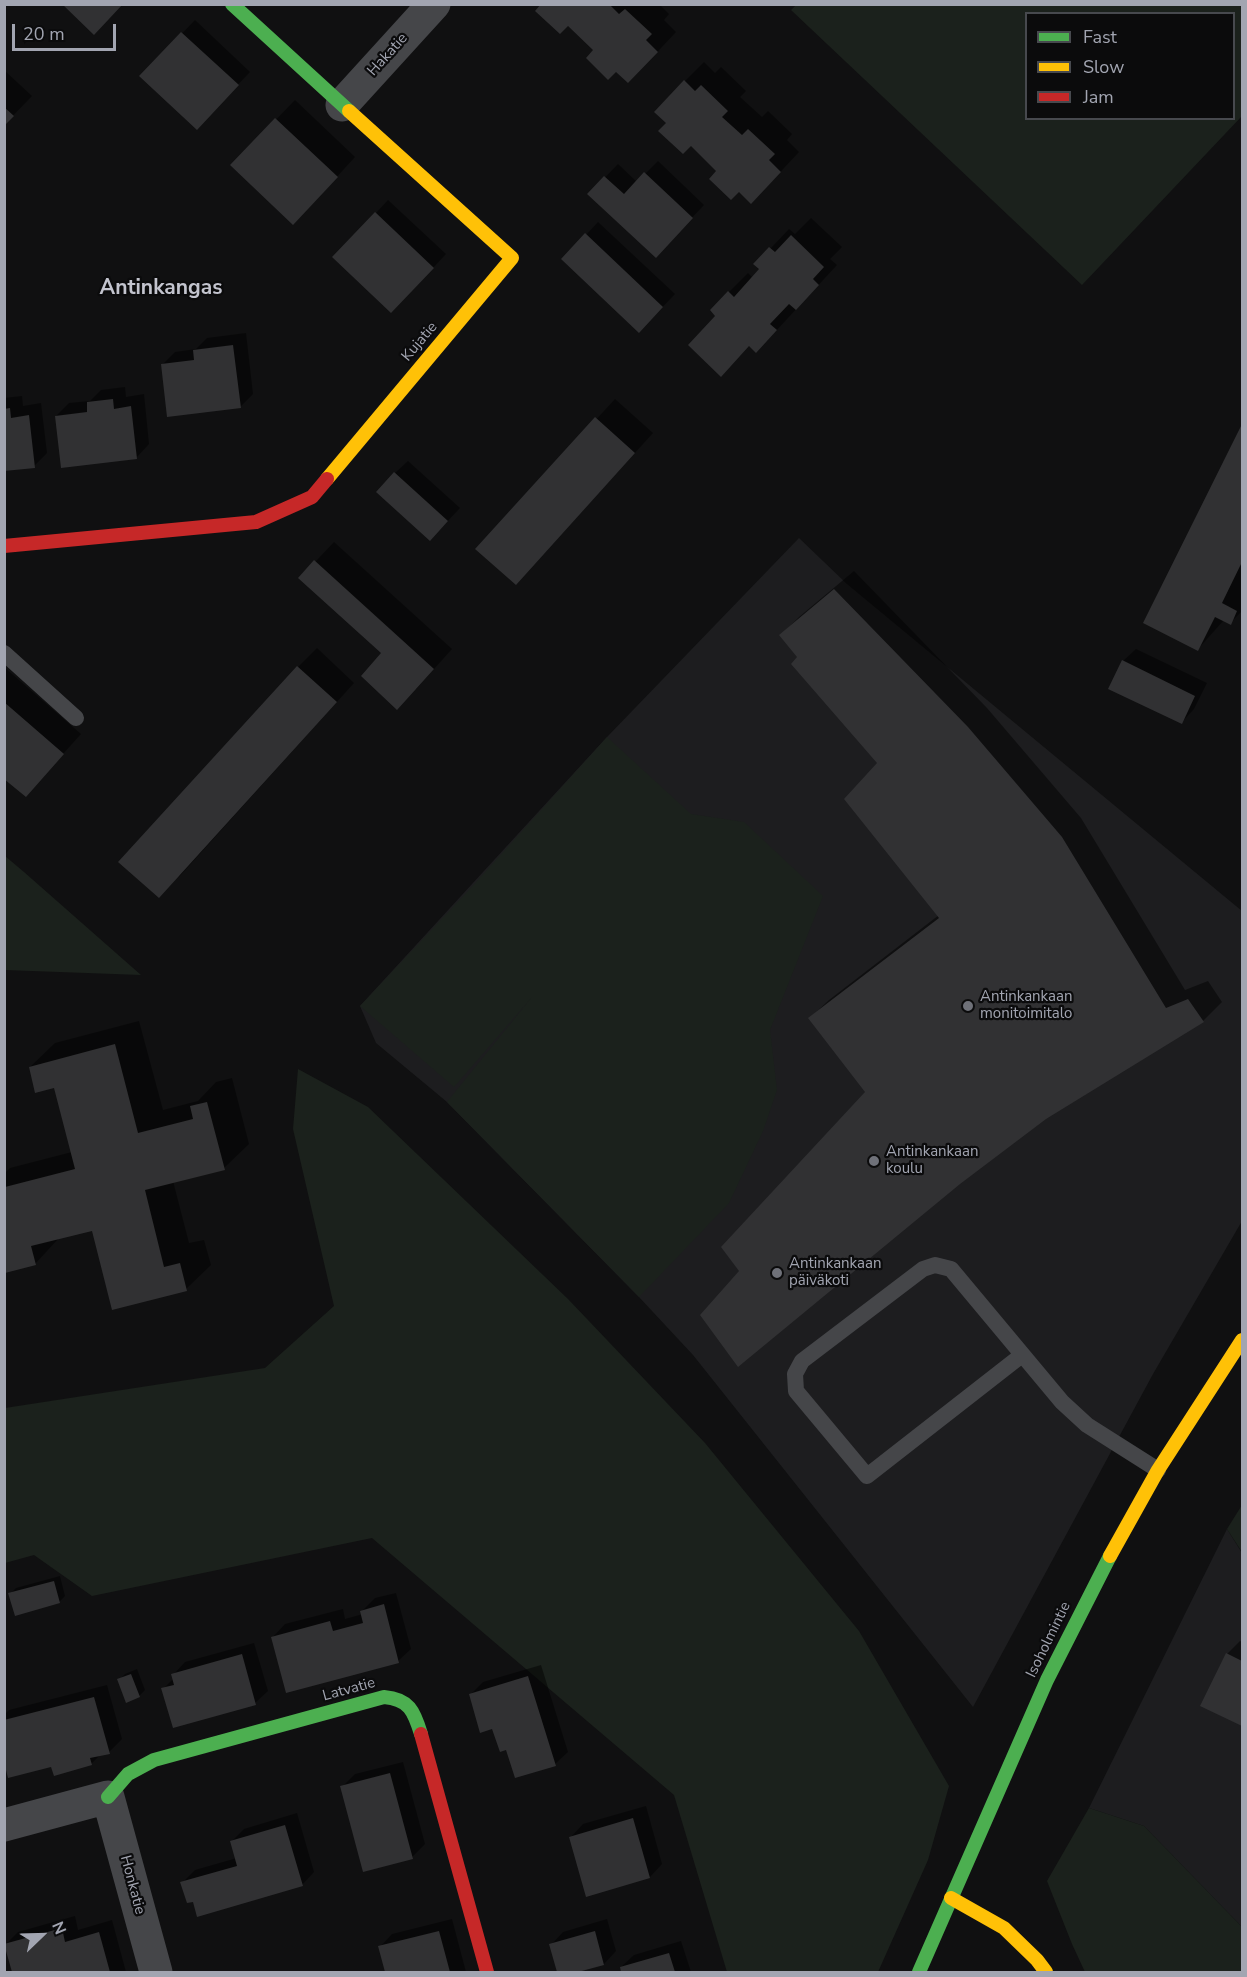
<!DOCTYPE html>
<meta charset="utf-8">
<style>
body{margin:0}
#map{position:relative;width:1247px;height:1977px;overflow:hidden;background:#101011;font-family:"Nunito Sans",sans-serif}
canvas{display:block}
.frame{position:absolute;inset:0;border:6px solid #a2a5b1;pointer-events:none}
.legend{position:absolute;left:1025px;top:12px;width:210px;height:108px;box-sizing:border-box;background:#0b0b0c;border:2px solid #47494e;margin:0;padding:8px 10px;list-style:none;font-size:18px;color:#a2a5b1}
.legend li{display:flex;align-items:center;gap:12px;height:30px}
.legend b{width:30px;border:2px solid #47494e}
.north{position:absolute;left:12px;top:1905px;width:60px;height:60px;-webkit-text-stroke:4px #0b0b0c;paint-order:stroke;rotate:67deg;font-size:16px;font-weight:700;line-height:24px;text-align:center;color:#a2a5b1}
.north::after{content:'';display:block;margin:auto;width:21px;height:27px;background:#a2a5b1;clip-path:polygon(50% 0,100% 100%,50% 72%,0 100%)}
.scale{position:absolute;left:12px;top:24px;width:104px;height:27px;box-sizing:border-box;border:3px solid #a2a5b1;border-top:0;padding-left:8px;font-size:18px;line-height:21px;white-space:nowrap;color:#a2a5b1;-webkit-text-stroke:4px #0b0b0c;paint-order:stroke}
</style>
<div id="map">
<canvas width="1247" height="1977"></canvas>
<div class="frame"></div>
<ul class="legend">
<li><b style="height:8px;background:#4caf50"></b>Fast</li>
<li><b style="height:8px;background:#ffc107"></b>Slow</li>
<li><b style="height:8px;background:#c62828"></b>Jam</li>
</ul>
<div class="north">N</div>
<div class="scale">20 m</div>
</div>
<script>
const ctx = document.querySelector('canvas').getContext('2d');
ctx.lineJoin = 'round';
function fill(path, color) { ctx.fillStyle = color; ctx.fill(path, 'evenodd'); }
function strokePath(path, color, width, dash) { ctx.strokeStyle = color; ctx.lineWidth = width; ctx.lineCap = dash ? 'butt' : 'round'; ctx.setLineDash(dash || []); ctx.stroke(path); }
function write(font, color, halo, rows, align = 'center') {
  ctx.font = font + ' "Nunito Sans",sans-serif'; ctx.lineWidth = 4.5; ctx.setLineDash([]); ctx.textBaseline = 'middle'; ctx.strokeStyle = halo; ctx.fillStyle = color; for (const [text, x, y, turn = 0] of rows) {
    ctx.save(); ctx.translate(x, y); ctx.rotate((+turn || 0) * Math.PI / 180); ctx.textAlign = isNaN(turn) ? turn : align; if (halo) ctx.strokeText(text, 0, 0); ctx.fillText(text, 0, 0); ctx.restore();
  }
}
fill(new Path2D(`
 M799 538 847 584 1242 911V1221L1153 1374 973 1707 693 1355 639 1297 447 1102 376 1043 360 1006 607 737Z
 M1227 1529 1242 1553V1927L1144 1826 1089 1808Z`), '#1d1d1f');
fill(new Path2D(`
 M796 5H1242V116L1082 285 791 10ZM1026 14H1234V118H1026Z
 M607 737 691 814 744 822 823 896 770 1030 777 1090 763 1131 729 1203 639 1297 447 1102 532 997 454 1087 360 1006 468 891Z
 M5 856 24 872 141 975 5 970Z
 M298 1069 368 1107 568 1299 705 1443 859 1631 949 1786 928 1860 878 1972H727L674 1795 372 1538 92 1596 34 1555 5 1563V1408L265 1368 334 1306 293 1129Z
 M1242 1505V1552L1227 1529Z
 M1089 1808 1144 1826 1242 1927V1972H1085L1072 1944 1047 1881Z`), '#1b211c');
fill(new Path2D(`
 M543 4H659L669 14 664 20 676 32 647 63 596 50Z
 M195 20 250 72 209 115 141 76Z
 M704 62 715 73 721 67 746 91 740 97 762 117 768 111 792 134 787 140 799 152 770 183 718 171 668 123 685 81Z
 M4 70 32 96 4 125Z
 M295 100 355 157 312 204 232 165Z
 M658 161 704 205 668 243 589 194 618 164 637 182Z
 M388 200 446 254 404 299 376 213Z
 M811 218 842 247 830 259 837 265 775 332 717 315 729 292 748 273 753 278 761 269 755 264 771 248 789 229 795 234Z
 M598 222 675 294 652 318 586 235Z
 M246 333 253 394 240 407 163 364 175 352 196 349 207 338Z
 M125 387 126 397 144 394 149 444 137 457 56 416 69 403 90 401 101 390Z
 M22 396 23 406 41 403 47 453 34 466 4 470V398Z
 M615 399 653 433 534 564 477 549Z
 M1242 428V611L1230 623 1224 620 1198 649 1145 622Z
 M408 461 460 508 443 526 395 473Z
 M334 542 452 649 416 689 383 653 300 578Z
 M854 571 987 708 1081 818 1185 990 1208 981 1222 1002 1203 1021 1045 1118 740 1272 867 1092 810 1018 829 1000 939 915 879 763 799 657 781 635 799 617Z
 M317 648 354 683 178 878 298 667Z
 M1136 649 1207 683 1194 709 1182 722 1123 661Z
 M4 667 81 734 26 795 4 777Z
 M139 1021 163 1110 198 1101 216 1082 232 1078 249 1144 224 1168 173 1181 189 1243 204 1240 211 1265 186 1289 93 1229 59 1238 35 1264 6 1271 4 1174 10 1168 72 1152 55 1087 30 1067 55 1043Z
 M60 1576 65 1596 59 1602 10 1594 16 1588Z
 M396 1593 411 1649 398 1661 273 1637 285 1624 343 1609 345 1619 363 1614 362 1611 375 1598Z
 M1240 1641 1242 1642V1725L1202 1705 1227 1654Z
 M254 1643 268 1691 255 1703 163 1689 174 1678 173 1675 185 1662Z
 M541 1665 568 1752 555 1764 507 1748 471 1694 483 1682Z
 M137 1669 145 1690 139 1696 119 1680 125 1674Z
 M107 1685 122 1739 109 1752 101 1754 91 1764 52 1765 4 1756V1715L9 1710Z
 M403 1762 425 1844 412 1857 342 1787 355 1774Z
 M646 1806 662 1864 650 1877 571 1837 583 1824Z
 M297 1813 314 1872 302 1885 194 1900 182 1883 195 1870 237 1858 232 1841 244 1829Z
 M75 1916 78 1930 112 1920 126 1972H13L6 1944 18 1932Z
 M452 1919 466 1972H386L380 1947 392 1934Z
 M607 1919 616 1951 604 1964 573 1972H559L551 1945 563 1932Z
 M681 1941 691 1972H623L621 1967 634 1955Z`), '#0007');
fill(new Path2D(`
 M62 4H123L94 35Z
 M541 4H609L619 14 625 9 652 34 646 40 658 52 628 83 616 72 608 80 586 58 593 50 568 26 560 34 535 11Z
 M181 32 239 85 197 130 139 76Z
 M684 80 695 91 701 85 728 111 722 117 742 135 748 129 775 154 769 160 781 172 751 204 739 192 731 200 709 179 716 171 691 146 683 154 658 131 666 123 654 112Z
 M4 107 14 116 4 126Z
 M275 118 338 177 293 225 230 165Z
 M644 172 693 218 656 258 587 194 604 176 624 194Z
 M375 212 434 268 391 313 332 257Z
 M585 233 663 307 639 333 561 259Z
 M791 235 824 267 813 279 819 285 796 310 789 304 770 324 777 330 756 353 749 346 721 377 688 345 715 316 710 310 728 291 734 297 759 269 753 264 769 247 775 252Z
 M233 345 241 408 167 417 161 364 194 360 193 350Z
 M113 399 114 409 131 406 137 459 61 468 55 416 87 412V402Z
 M10 408 11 418 29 415 35 468 4 471V409Z
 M595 417 635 453 516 585 475 549Z
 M1242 424V562L1222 603 1237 611 1231 625 1215 617 1198 651 1143 623Z
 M394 472 448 521 430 541 376 492Z
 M314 560 434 669 397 710 361 676 381 653 298 578Z
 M834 589 968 727 1062 837 1166 1008 1188 999 1204 1022 1046 1119 960 1184 738 1367 700 1315 739 1271 721 1247 865 1092 808 1018 939 918 844 799 877 763 791 664 797 657 779 635Z
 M1122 660 1195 696 1182 724 1108 689Z
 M297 666 337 702 159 898 118 862Z
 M4 702 64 754 26 797 4 779Z
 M115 1044 138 1133 193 1119 190 1106 207 1102 225 1170 145 1190 164 1267 180 1263 187 1291 112 1310 92 1231 31 1246 36 1265 5 1273V1187L75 1169 54 1088 35 1093 29 1067Z
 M54 1581 60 1603 15 1616 8 1593Z
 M384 1604 399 1663 286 1693 271 1637 330 1621 333 1631 363 1623 360 1611Z
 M1226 1653 1242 1661V1726L1200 1706Z
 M242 1654 256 1705 173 1728 161 1688 174 1685 171 1674Z
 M131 1674 140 1697 126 1703 117 1679Z
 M528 1676 556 1766 515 1778 506 1750 500 1752 492 1729 480 1733 469 1694Z
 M94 1697 110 1754 90 1758 92 1765 54 1776 51 1767 8 1778 4 1762V1720Z
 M390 1773 413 1859 363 1872 340 1786Z
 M633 1818 650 1878 586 1897 569 1837Z
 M285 1825 303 1886 197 1917 193 1902 187 1903 180 1882 237 1866 230 1841Z
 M62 1928 65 1942 99 1932 110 1972H12L4 1944Z
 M439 1931 450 1972H385L378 1946Z
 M595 1931 604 1965 578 1972H557L549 1944Z
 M669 1953 675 1972H621L620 1967Z`), '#313133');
strokePath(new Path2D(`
 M4 653 76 718
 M1022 1355 867 1476 796 1391 795 1374 802 1361 923 1269 935 1265 951 1269 1062 1402 1087 1425 1158 1470`), '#454649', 16);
strokePath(new Path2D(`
 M342 105 434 4
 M4 1825 108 1797 156 1972`), '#454649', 33);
strokePath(new Path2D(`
 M232 4 349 111
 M108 1797 128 1774 154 1760 384 1697C409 1699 414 1711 421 1734
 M919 1972 1047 1680 1110 1556`), '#4caf50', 14);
strokePath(new Path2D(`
 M327 479 512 258 349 111
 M1110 1556 1158 1470 1242 1340
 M951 1898 1004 1928 1037 1960 1046 1972`), '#ffc107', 14);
strokePath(new Path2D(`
 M4 546 256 522 312 497 327 479
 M421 1734 487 1972`), '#c62828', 14);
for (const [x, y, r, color] of [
 [968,1006,6,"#6f7179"],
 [874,1161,6,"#6f7179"],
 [777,1273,6,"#6f7179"]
]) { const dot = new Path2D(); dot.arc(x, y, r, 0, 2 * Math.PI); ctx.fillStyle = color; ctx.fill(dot); strokePath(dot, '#0b0b0c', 2); }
write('15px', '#a2a5b1', '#0b0b0c', [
 ["Hakatie",388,55,-48],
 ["Kujatie",420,342,-50],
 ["Isoholmintie",1049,1640,-64],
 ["Latvatie",349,1690,-15],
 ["Honkatie",132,1885,75]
]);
write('15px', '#a2a5b1', '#0b0b0c', [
 ["Antinkankaan",980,997],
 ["monitoimitalo",980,1014],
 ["Antinkankaan",886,1152],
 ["koulu",886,1169],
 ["Antinkankaan",789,1264],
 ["päiväkoti",789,1281]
], 'left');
write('bold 21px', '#c3c4ce', '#0b0b0c', [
 ["Antinkangas",161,289]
]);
</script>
